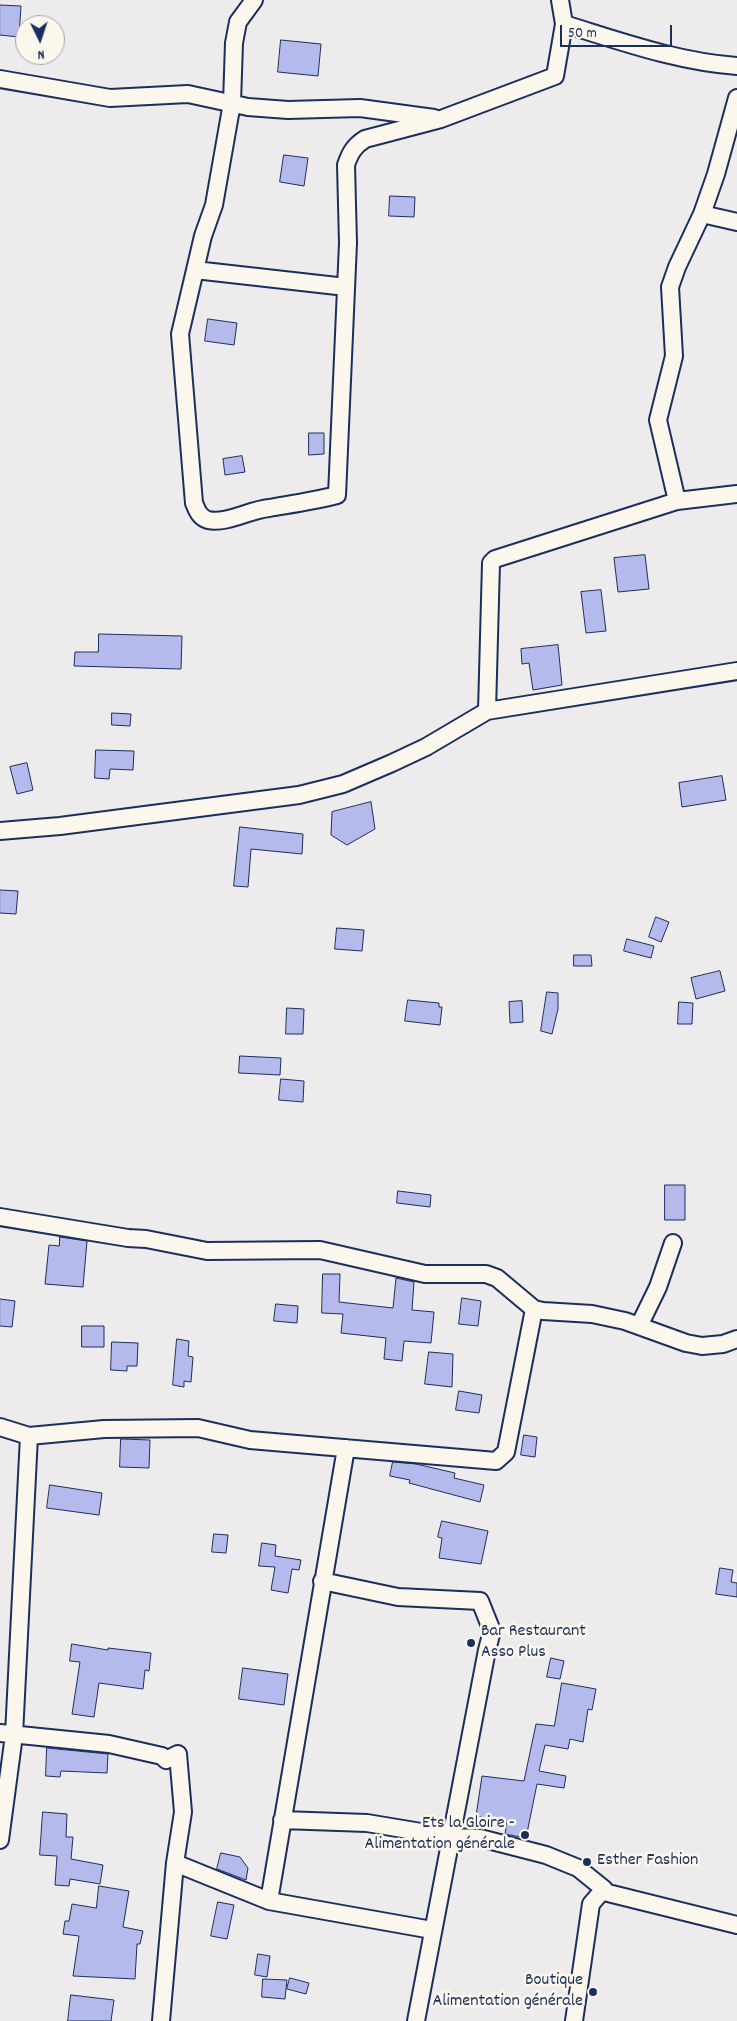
<!DOCTYPE html>
<meta charset="utf-8">
<style>
body{margin:0}
#map{position:relative;width:737px;height:2021px;overflow:hidden;background:#edebec;font-family:Dekko,sans-serif}
canvas{display:block}
.north{position:absolute;left:15px;top:15px;width:50px;height:50px;box-sizing:border-box;background:#fbf7ec;border:1px solid #a1a7b3;border-radius:50%;rotate:176deg;font-size:14px;font-weight:700;line-height:20px;text-align:center;color:#1b2f5e}
.north::after{content:'';display:block;margin:auto;width:18px;height:22px;background:#1b2f5e;clip-path:polygon(50% 0,100% 100%,50% 72%,0 100%)}
.scale{position:absolute;left:560px;top:25px;width:112px;height:22px;box-sizing:border-box;border:2px solid #1b2f5e;border-top:0;padding-left:6px;font-size:15px;line-height:18px;white-space:nowrap;color:#1b2f5e;-webkit-text-stroke:4px #fbf7ec;paint-order:stroke}
</style>
<div id="map">
<canvas width="737" height="2021"></canvas>
<div class="north">N</div>
<div class="scale">50 m</div>
</div>
<script>
const ctx = document.querySelector('canvas').getContext('2d');
ctx.lineJoin = 'round';
function fill(path, color) { ctx.fillStyle = color; ctx.fill(path, 'evenodd'); }
function strokePath(path, color, width, dash) { ctx.strokeStyle = color; ctx.lineWidth = width; ctx.lineCap = dash ? 'butt' : 'round'; ctx.setLineDash(dash || []); ctx.stroke(path); }
function write(font, color, halo, rows, align = 'center') {
  ctx.font = font + ' Dekko,sans-serif'; ctx.lineWidth = 5; ctx.setLineDash([]); ctx.textBaseline = 'middle'; ctx.strokeStyle = halo; ctx.fillStyle = color; for (const [text, x, y, turn = 0] of rows) {
    ctx.save(); ctx.translate(x, y); ctx.rotate((+turn || 0) * Math.PI / 180); ctx.textAlign = isNaN(turn) ? turn : align; if (halo) ctx.strokeText(text, 0, 0); ctx.fillText(text, 0, 0); ctx.restore();
  }
}
const building = new Path2D(`
 M0 5 21 6 19 37 0 35Z
 M281 40 321 44 318 76 278 72Z
 M284 155 308 158 304 186 280 182Z
 M390 196 415 197 414 217 389 216Z
 M208 319 237 323 234 345 205 341Z
 M309 433H324V454L309 455Z
 M242 456 245 472 225 475 223 459Z
 M645 555 649 589 618 592 614 558Z
 M601 590 606 631 586 633 581 592Z
 M99 634 182 636 181 669 74 666 75 652H98Z
 M558 645 562 685 533 690 529 663 522 664 521 649Z
 M112 713 131 714 130 726 112 725Z
 M96 750 134 751 133 770 110 769 109 779 95 778Z
 M27 763 33 790 17 794 10 767Z
 M722 776 726 800 682 807 679 783Z
 M371 802 375 829 347 845 331 835 332 812Z
 M240 827 303 834 302 854 251 849 248 887 234 886Z
 M0 890 18 891 16 914 0 913Z
 M656 917 669 922 661 942 649 937Z
 M337 928 364 930 362 951 335 949Z
 M627 939 654 946 651 958 624 951Z
 M574 955H591L592 966H574Z
 M720 971 725 991 696 999 691 978Z
 M547 992 558 993V1009L552 1034 541 1031Z
 M408 1000 439 1003V1007H442L440 1025 405 1021Z
 M522 1001 523 1022 510 1023 509 1002Z
 M679 1002 693 1003 692 1024H678Z
 M287 1008 304 1009 303 1034H286Z
 M240 1056 281 1058 280 1075 239 1073Z
 M281 1079 304 1081 303 1102 279 1100Z
 M665 1185H685V1220H665Z
 M398 1191 431 1195 430 1207 397 1203Z
 M60 1237 87 1241 83 1287 45 1284 49 1245 59 1246Z
 M323 1274H340L339 1302 393 1308 396 1278 414 1282 412 1310 434 1312 431 1343 404 1341 402 1361 384 1359 386 1338 341 1333 343 1314 322 1313Z
 M462 1298 481 1301 478 1326 459 1324Z
 M0 1299 15 1301 12 1327 0 1326Z
 M276 1304 298 1306 297 1323 274 1321Z
 M82 1326H104V1347H82Z
 M177 1339 189 1341 188 1356 193 1357 191 1382 184 1381V1387L173 1385Z
 M112 1342 138 1343 137 1366H127V1371L111 1370Z
 M429 1352 453 1354 452 1387 425 1384Z
 M459 1391 482 1395 479 1413 456 1410Z
 M524 1435 537 1437 535 1457 521 1455Z
 M121 1439 150 1440 149 1468 120 1467Z
 M393 1462 416 1464 455 1473 454 1478 484 1485 480 1502 409 1483 410 1480 390 1476Z
 M50 1485 102 1493 99 1515 47 1508Z
 M442 1521 488 1531 481 1564 439 1558 442 1538 438 1537Z
 M214 1534 228 1535 226 1553 212 1552Z
 M262 1543 276 1545 275 1556 301 1560 299 1570 292 1569 288 1593 271 1590 275 1567 259 1566Z
 M720 1568 733 1570 731 1582 737 1583V1597L716 1594Z
 M72 1644 108 1650V1648L151 1653 149 1671 145 1670 143 1689 99 1683 94 1717 72 1714 80 1662 70 1661Z
 M551 1658 564 1661 560 1679 547 1677Z
 M243 1668 288 1674 284 1705 239 1699Z
 M562 1683 596 1689 592 1710 588 1709 583 1742 570 1739 568 1749 545 1745 539 1771 566 1776 564 1788 537 1784 526 1838 505 1834 507 1822 476 1816 482 1776 524 1781 536 1724 554 1726Z
 M47 1748 108 1754 107 1773 61 1771 60 1777 46 1776Z
 M43 1812 67 1814 66 1837H73L71 1859 103 1865 100 1884 70 1879 69 1886 55 1885 57 1856 40 1855Z
 M221 1853 240 1857 248 1868 246 1880 217 1869Z
 M99 1886 129 1891 123 1927 143 1931 140 1944H137L135 1979 73 1976 79 1936 63 1934 65 1921H69L72 1904 96 1908Z
 M218 1902 234 1905 227 1939 211 1936Z
 M258 1954 270 1956 267 1977 255 1975Z
 M290 1978 309 1983 306 1994 287 1989Z
 M263 1979 287 1980 285 1999 262 1997Z
 M71 1995 114 2000 111 2021H68Z`);
fill(building, '#b4baeb');
strokePath(building, '#1b2f5e', 1);
const minor = new Path2D(`
 M254 0 238 22 234 43 232 103 214 205 203 236 180 334 194 503C197 510 199 517 208 520 227 524 249 510 269 508 292 504 314 501 337 495L348 243 346 165C350 153 354 146 365 139L441 119 555 76 564 24C620 41 678 62 737 66
 M560 0 564 24
 M0 79 110 98 188 94 248 107 288 110 360 108 434 118
 M702 214 737 222
 M195 270 346 287
 M677 501 658 420 674 356 670 287 677 267 702 214 716 174 737 98
 M487 711 491 563 495 559 677 501 737 494
 M0 831 60 826 299 795 343 784 392 763 426 747 487 711 737 671
 M0 1217 128 1238 146 1239 207 1251 320 1250 425 1274H486L497 1278 534 1309 543 1311 592 1314 625 1321 686 1343 702 1346 723 1344 737 1339
 M639 1326 658 1287 673 1243
 M0 1427 29 1436 104 1429 198 1428 250 1440 496 1461 506 1452 534 1309
 M322 1581 398 1597 480 1601 492 1631 487 1650 416 2021
 M0 1733 109 1744 162 1756 166 1760 178 1754 183 1812 175 1863 161 2021
 M282 1820 367 1823 451 1837 480 1838 546 1855 578 1868 604 1889
 M0 1840 14 1735 29 1436
 M175 1863 269 1901 432 1930
 M269 1901 346 1448
 M574 2021 591 1904 604 1889V1892L737 1925`);
strokePath(minor, '#1b2f5e', 20);
strokePath(minor, '#fbf7ec', 16);
for (const [x, y, r, color] of [
 [471,1643,5,"#1b2f5e"],
 [525,1835,5,"#1b2f5e"],
 [587,1862,5,"#1b2f5e"],
 [593,1992,5,"#1b2f5e"]
]) { const dot = new Path2D(); dot.arc(x, y, r, 0, 2 * Math.PI); ctx.fillStyle = color; ctx.fill(dot); strokePath(dot, '#fbf7ec', 2); }
write('18px', '#1b2f5e', '#fbf7ec', [
 ["Bar Restaurant",481,1633],
 ["Asso Plus",481,1654],
 ["Ets la Gloire -",515,1825,"right"],
 ["Alimentation générale",515,1846,"right"],
 ["Esther Fashion",597,1862],
 ["Boutique",583,1982,"right"],
 ["Alimentation générale",583,2003,"right"]
], 'left');
</script>
